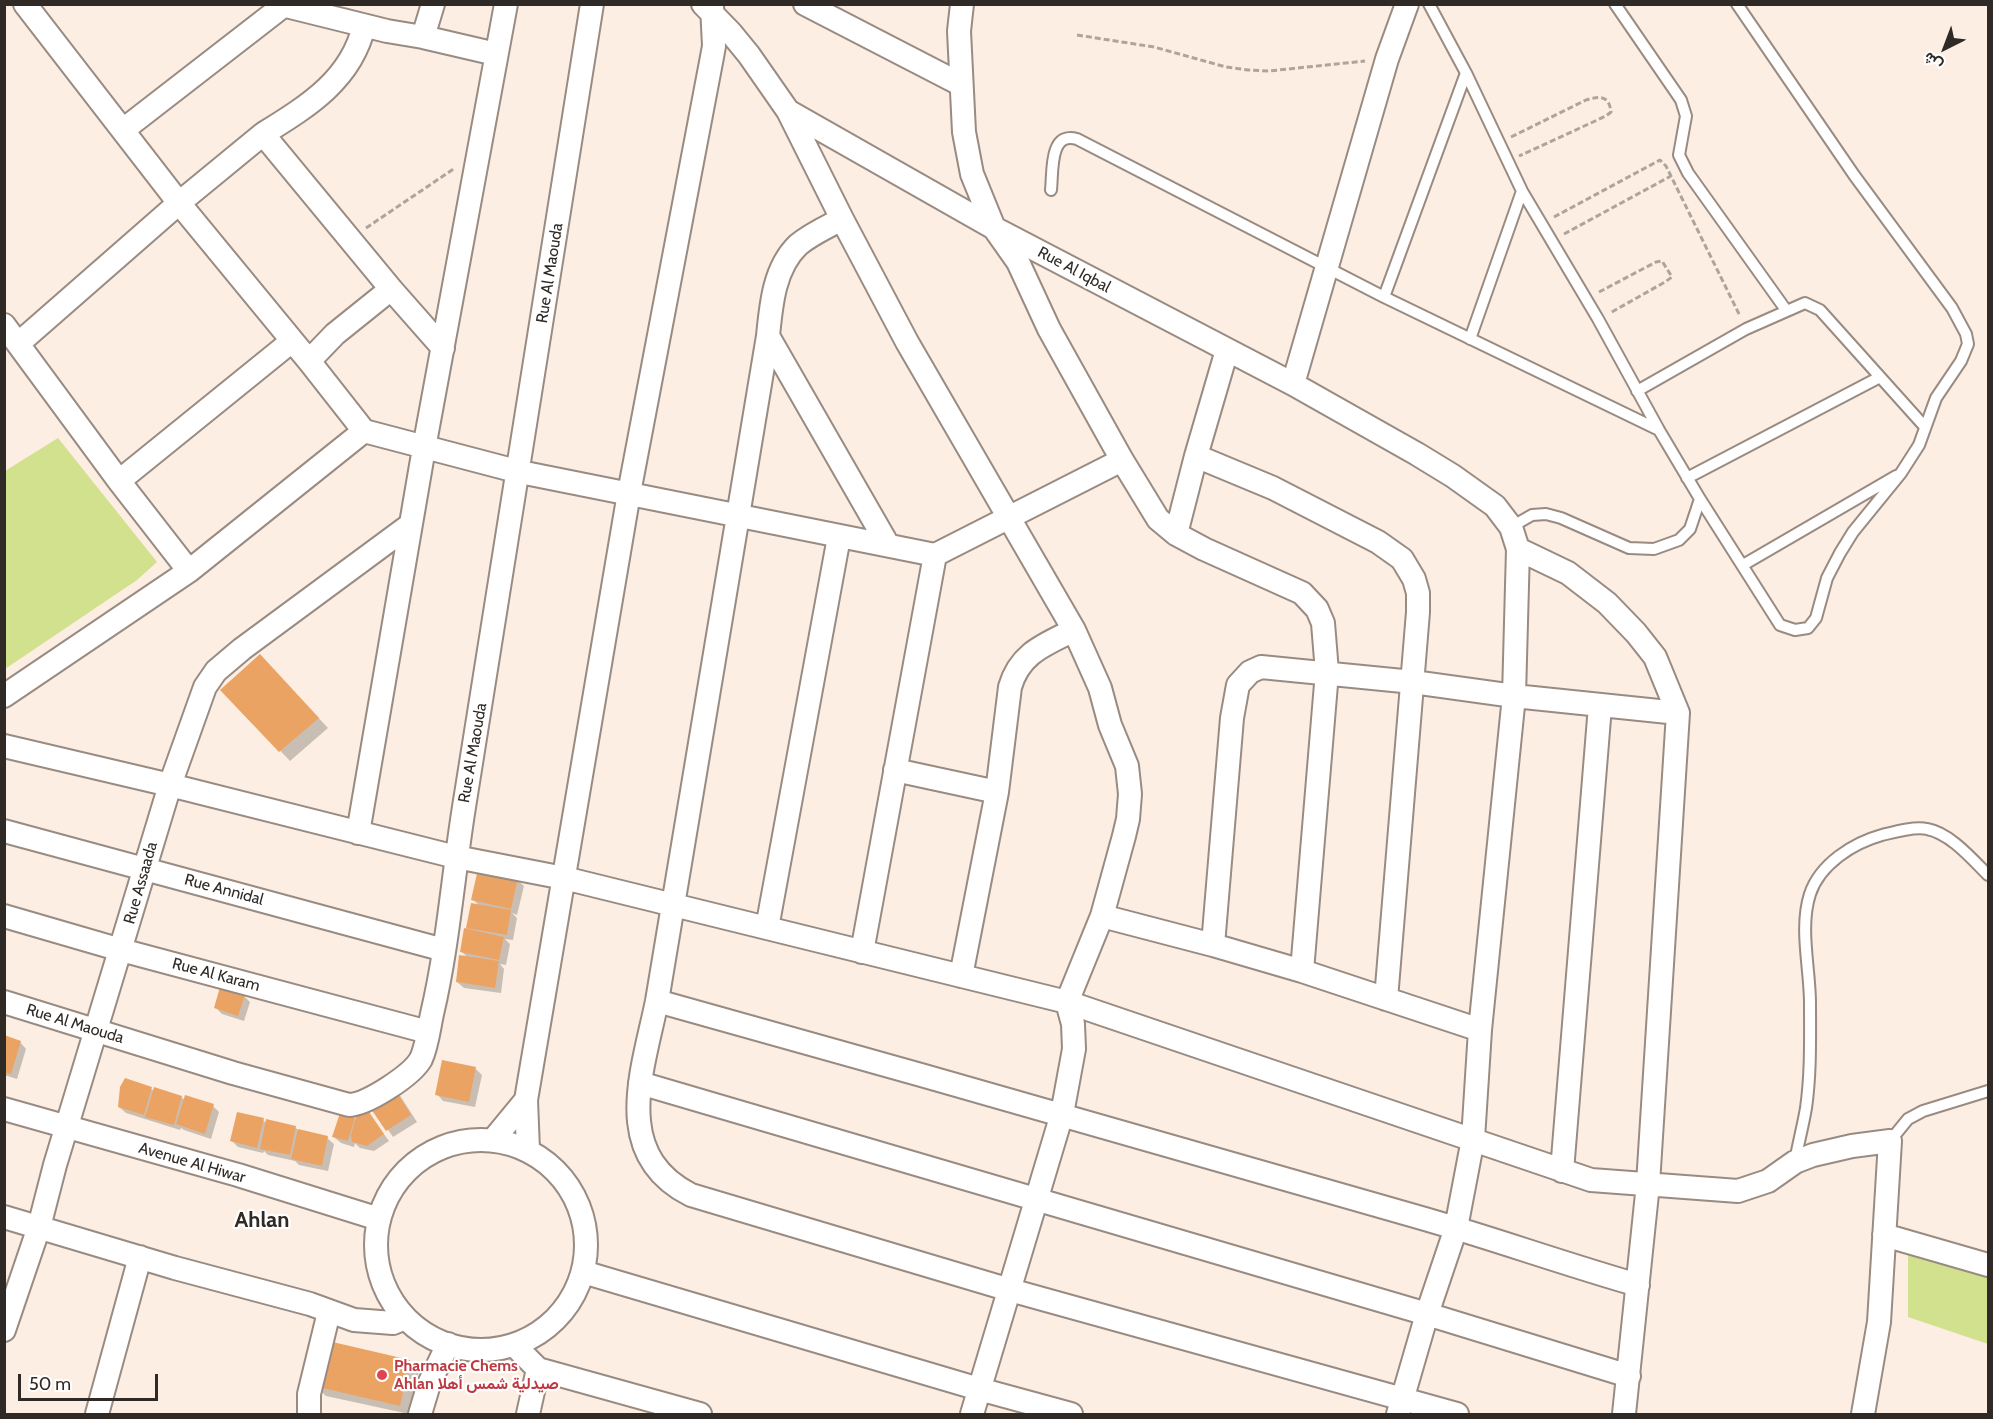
<!DOCTYPE html>
<meta charset="utf-8">
<style>
body{margin:0}
#map{position:relative;width:1993px;height:1419px;overflow:hidden;background:#fceee2;font-family:Cabin,Vazirmatn,sans-serif}
canvas{display:block}
.frame{position:absolute;inset:0;border:6px solid #2f2a26;pointer-events:none}
.north{position:absolute;left:1915px;top:18px;width:60px;height:60px;-webkit-text-stroke:4px #fff;paint-order:stroke;rotate:222deg;font-size:16px;font-weight:700;line-height:24px;text-align:center;color:#2f2a26}
.north::after{content:'';display:block;margin:auto;width:21px;height:27px;background:#2f2a26;clip-path:polygon(50% 0,100% 100%,50% 72%,0 100%)}
.scale{position:absolute;left:18px;top:1374px;width:140px;height:27px;box-sizing:border-box;border:3px solid #2f2a26;border-top:0;padding-left:8px;font-size:18px;line-height:21px;white-space:nowrap;color:#2f2a26;-webkit-text-stroke:4px #fff;paint-order:stroke}
</style>
<div id="map">
<canvas width="1993" height="1419"></canvas>
<div class="frame"></div>
<div class="north">ش</div>
<div class="scale">50 m</div>
</div>
<script>
const ctx = document.querySelector('canvas').getContext('2d');
ctx.lineJoin = 'round';
function fill(path, color) { ctx.fillStyle = color; ctx.fill(path, 'evenodd'); }
function strokePath(path, color, width, dash) { ctx.strokeStyle = color; ctx.lineWidth = width; ctx.lineCap = dash ? 'butt' : 'round'; ctx.setLineDash(dash || []); ctx.stroke(path); }
function write(font, color, halo, rows, align = 'center') {
  ctx.font = font + ' Cabin,Vazirmatn,sans-serif'; ctx.lineWidth = 4.5; ctx.setLineDash([]); ctx.textBaseline = 'middle'; ctx.strokeStyle = halo; ctx.fillStyle = color; for (const [text, x, y, turn = 0] of rows) {
    ctx.save(); ctx.translate(x, y); ctx.rotate((+turn || 0) * Math.PI / 180); ctx.textAlign = isNaN(turn) ? turn : align; if (halo) ctx.strokeText(text, 0, 0); ctx.fillText(text, 0, 0); ctx.restore();
  }
}
fill(new Path2D(`
 M58 438 157 562 137 580 5 669V471Z
 M1908 1251 1988 1268V1344L1908 1317Z`), '#d1e18d');
fill(new Path2D(`
 M270 666 328 728 290 761 222 690Z
 M517 880 524 886 517 915 512 913 517 918 513 940 505 939 510 944 506 965 500 964 504 969 501 993 464 988 457 982 468 958 461 951 472 905 480 906 473 900Z
 M244 996 250 1002 244 1021 222 1014 215 1007Z
 M4 1037 20 1042 26 1049 17 1079 4 1075Z
 M476 1069 482 1075 475 1107 443 1101 437 1094Z
 M151 1089 154 1091 181 1097 185 1100 213 1106 219 1112 211 1139 184 1130 181 1128 180 1130 126 1113 119 1107Z
 M399 1094 417 1122 393 1137 369 1103Z
 M365 1108 389 1141 374 1151 360 1148 355 1143 354 1147 341 1143 334 1137 354 1118 356 1121Z
 M263 1120 266 1123 295 1127 299 1131 327 1138 334 1144 328 1171 299 1165 295 1161 268 1155 264 1151 263 1153 238 1147 232 1141Z
 M409 1361 419 1371 409 1414 326 1396 316 1386Z`), '#0003');
fill(new Path2D(`
 M260 654 319 718 279 752 220 690Z
 M478 869 518 878 511 909 471 900Z
 M471 903 511 910 507 935 466 928Z
 M464 928 504 937 499 960 460 952Z
 M459 955 499 961 495 988 456 982Z
 M220 987 245 995 238 1016 214 1008Z
 M4 1035 21 1041 11 1074 4 1072Z
 M442 1060 476 1067 469 1102 435 1095Z
 M125 1078 152 1087 144 1115 118 1107 120 1087Z
 M393 1086 411 1115 386 1131 367 1103Z
 M154 1087 182 1096 174 1125 145 1117Z
 M185 1095 214 1104 205 1134 176 1124Z
 M365 1106 384 1134 367 1146 352 1142 351 1135 356 1116Z
 M237 1112 264 1118 257 1148 230 1141Z
 M340 1113 355 1117 348 1141 332 1137Z
 M266 1119 296 1126 290 1155 260 1149Z
 M298 1129 328 1136 322 1166 291 1159Z
 M324 1340 410 1360 400 1406 314 1386Z`), '#eaa363');
const service = new Path2D(`
 M1429 4 1466 73 1522 191 1598 319 1659 430 1700 499 1690 529 1679 540 1654 549 1629 548 1561 518 1546 514 1532 515 1511 527
 M1615 4 1681 100 1686 116 1679 155 1688 173 1786 310
 M1051 190C1053 172 1049 131 1077 139L1384 297 1659 430
 M1384 297 1466 73
 M1470 339 1522 191
 M1637 391 1746 329 1805 303 1820 310 1925 427
 M1687 478 1880 377
 M1700 499 1780 625 1795 630 1808 628 1816 618 1827 578 1840 553 1853 532 1901 473 1919 445 1936 398 1961 361 1968 344 1966 334 1952 308 1854 175 1737 4
 M1743 565 1896 476
 M1890 1141 1908 1119 1923 1111 1988 1091
 M1795 1162C1798 1144 1803 1126 1806 1108 1811 1073 1810 1038 1810 1003 1810 968 1799 928 1810 894 1820 864 1853 843 1882 835 1894 832 1915 826 1927 829 1950 833 1972 859 1988 875`);
const minor = new Path2D(`
 M25 4 179 203 309 361 364 431 520 472 935 555 1122 460
 M278 4 387 31 423 37 496 54
 M703 4 731 33 749 55 788 111 994 228 1293 384 1417 454 1453 476 1495 506 1511 527 1518 549 1514 696 1480 1030 1473 1139 1456 1228 1427 1314 1398 1414
 M805 4 960 84
 M962 4 959 31 964 132 972 174 994 228 1018 262 1049 329 1122 460 1158 519 1176 534 1204 549 1302 593 1317 609 1323 623 1327 672 1302 971
 M364 26C351 80 308 106 263 134L391 289 443 348
 M423 37 433 4
 M788 111 842 219 907 342 1074 630 1100 688 1110 725 1127 766 1130 794 1128 819 1124 836 1102 916 1067 1002 1073 1024 1074 1049 1062 1114 972 1414
 M123 130 283 6
 M842 219C827 227 811 234 798 245 774 268 771 305 768 336L657 1001C643 1070 610 1154 691 1195L1010 1290 1457 1414
 M4 325 119 481 189 571
 M768 336 888 545
 M19 343 179 203 263 134
 M309 361 335 334 391 289
 M1293 384 1387 59 1407 4
 M1196 456 1273 488 1378 542 1402 559 1414 579 1418 593V612L1386 999
 M119 481 292 341
 M1176 534 1196 456 1227 350
 M1518 549 1568 573 1607 603 1636 633 1655 657 1678 713 1648 1184 1624 1414
 M4 696 189 571 364 431
 M4 746 170 785 456 857 564 878 1067 1002 1591 1180 1738 1191 1768 1181 1795 1162 1813 1155 1852 1146 1890 1141 1879 1322 1863 1414
 M895 770 997 792
 M4 831 444 950
 M358 833 424 448 506 4
 M4 916 121 950 428 1032
 M1102 916 1213 945 1302 971 1480 1030
 M767 928 839 537
 M1213 945 1232 718 1238 685 1250 672 1261 667 1413 682 1514 696 1678 713
 M862 952 935 555
 M961 976 997 792 1010 687C1020 653 1044 645 1074 630
 M657 1001C911 1072 1164 1143 1418 1217 1492 1238 1564 1264 1638 1285
 M4 1002 233 1073 349 1105C368 1104 412 1075 421 1059 427 1046 429 1028 432 1014 448 946 453 876 464 807 509 540 550 272 592 4
 M640 1083 1427 1314 1629 1376
 M4 1109 238 1175 379 1219
 M376 1245a105 105 0 1 1 210 0a105 105 0 1 1-210 0Z
 M493 1140 526 1100
 M528 1150 526 1100 629 493 712 57 714 46 712 6
 M1562 1171 1600 706
 M4 1217 175 1268 310 1304 354 1320 393 1323 405 1318
 M1884 1235 1988 1265
 M583 1272 979 1389 1071 1414
 M4 1330 39 1227 55 1165 170 785 205 687 216 671 242 649 410 525
 M514 1345 538 1369 700 1414
 M97 1414 140 1257
 M309 1414V1394L329 1312
 M420 1414 429 1384 448 1344
 M528 1414 538 1369`);
strokePath(service, '#998b81', 14);
strokePath(minor, '#998b81', 26);
strokePath(new Path2D(`
 M1077 35 1154 47 1226 67 1248 70 1269 71 1365 61
 M1511 137 1586 100C1600 96 1609 95 1611 112L1606 116 1519 156
 M1554 217 1660 160 1666 166 1740 316
 M366 228 455 168
 M1564 234 1671 176
 M1599 292 1656 262 1662 261 1672 277 1665 282 1610 313`), '#afa49b', 3, [6, 3]);
strokePath(service, '#fff', 10);
strokePath(minor, '#fff', 22);
for (const [x, y, r, color] of [
 [382,1375,6,"#e0444e"]
]) { const dot = new Path2D(); dot.arc(x, y, r, 0, 2 * Math.PI); ctx.fillStyle = color; ctx.fill(dot); strokePath(dot, '#fff', 2); }
write('16px', '#2f2a26', '#fff', [
 ["Rue Al Iqbal",1074,270,28],
 ["Rue Al Maouda",550,273,-81],
 ["Rue Al Maouda",473,753,-80],
 ["Rue Assaada",141,883,-74],
 ["Rue Annidal",224,890,15],
 ["Rue Al Karam",216,975,15],
 ["Rue Al Maouda",75,1024,17],
 ["Avenue Al Hiwar",192,1163,16]
]);
write('bold 16px', '#be3a42', '#fff', [
 ["Pharmacie Chems",394,1366],
 ["Ahlan صيدلية شمس أهلا",394,1384]
], 'left');
write('bold 22px', '#2f2a26', '#fff', [
 ["Ahlan",262,1221]
]);
</script>
